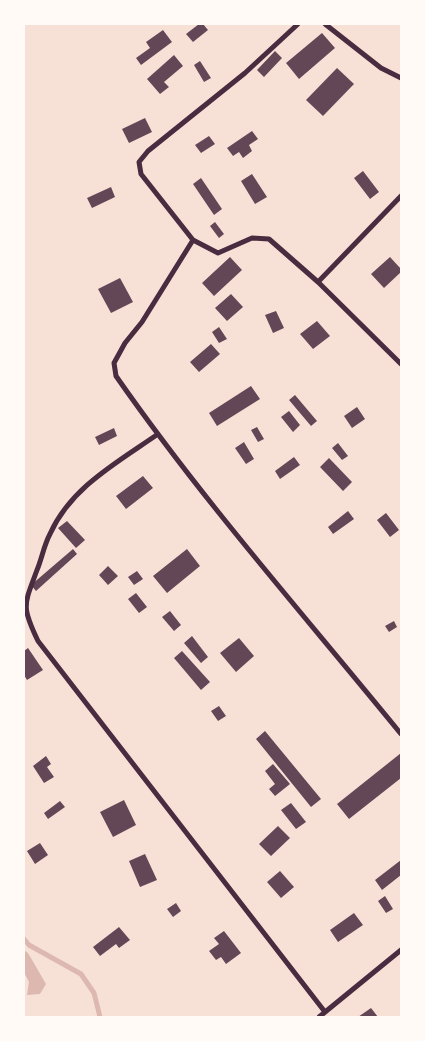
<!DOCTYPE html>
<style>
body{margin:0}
#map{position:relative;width:425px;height:1041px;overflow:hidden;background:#f7e1d7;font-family:"DM Sans",sans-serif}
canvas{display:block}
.frame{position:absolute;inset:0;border:25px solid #fffaf5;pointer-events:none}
</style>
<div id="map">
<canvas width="425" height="1041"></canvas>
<div class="frame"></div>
</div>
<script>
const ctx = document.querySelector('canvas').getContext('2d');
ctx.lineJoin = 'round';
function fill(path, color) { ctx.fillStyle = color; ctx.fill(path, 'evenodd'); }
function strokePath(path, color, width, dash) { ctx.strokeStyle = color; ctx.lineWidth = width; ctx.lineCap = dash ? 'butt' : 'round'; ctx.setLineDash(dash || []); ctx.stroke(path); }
fill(new Path2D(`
 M24 950 28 953 46 984 40 994 27 995 29 982 24 972Z`), '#dcb8b0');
strokePath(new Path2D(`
 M24 939 29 945 81 974 94 993 100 1017`), '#dcb8b0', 5);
fill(new Path2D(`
 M199 24H203L208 30 193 42 186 34Z
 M163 30 172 42 141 65 136 58 150 48 146 42Z
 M322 33 335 48 299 79 286 63Z
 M275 51 282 58 264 77 257 70Z
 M174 55 183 66 164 82 169 87 160 94 147 79Z
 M200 61 211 78 204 82 194 65Z
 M337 68 354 84 323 116 306 100Z
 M145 118 152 132 129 143 122 129Z
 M252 131 258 139 249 145 252 151 243 158 239 152 233 156 227 148Z
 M209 136 215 144 201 153 195 145Z
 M363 171 379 192 370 199 354 178Z
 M252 174 267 197 255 204 241 181Z
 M201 178 222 209 214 215 193 184Z
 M111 187 115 197 92 208 87 198Z
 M215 222 224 234 219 238 210 226Z
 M230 257 242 270 214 296 202 283Z
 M390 257 401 269V272L384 288 371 274Z
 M120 278 133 302 111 313 98 289Z
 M231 294 243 307 227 321 215 308Z
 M276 311 284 328 273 333 265 315Z
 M317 321 330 336 313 349 300 334Z
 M219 327 227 339 219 343 212 332Z
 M211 344 220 354 199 372 190 362Z
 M251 386 260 399 217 426 209 413Z
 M295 395 317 421 311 426 289 400Z
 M357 407 365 419 352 428 344 416Z
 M289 411 300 425 293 432 281 417Z
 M257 427 264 439 258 442 251 430Z
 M114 428 117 436 99 445 95 437Z
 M244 442 254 459 246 464 235 448Z
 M338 443 348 456 342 460 332 448Z
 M294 457 300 465 280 479 275 471Z
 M329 458 352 482 343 491 320 467Z
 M143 476 153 488 126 509 116 496Z
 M348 511 354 519 333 534 328 527Z
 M386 513 399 530 390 537 377 520Z
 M67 521 85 540 76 548 58 528Z
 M73 549 77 554 36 591 31 585Z
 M187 549 200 566 167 593 153 576Z
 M108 566 118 576 108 585 99 575Z
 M137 571 143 579 134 585 128 577Z
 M136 593 147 607 139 613 128 599Z
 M170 611 181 625 174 631 162 617Z
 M394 621 397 627 389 632 385 626Z
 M192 636 208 657 201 663 184 643Z
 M239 638 254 656 236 672 220 653Z
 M28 648 43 670 27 680 24 675V651Z
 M182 651 210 682 201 690 174 658Z
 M219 706 226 716 218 721 211 711Z
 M265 731 321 799 311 807 256 739Z
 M401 753V778L349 819 337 804Z
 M46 756 51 764 47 767 54 777 44 783 33 766Z
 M273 764 290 784 275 796 269 789 275 784 265 771Z
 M124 800 136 825 113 837 100 812Z
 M60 801 65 807 48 819 44 813Z
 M291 803 306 822 296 829 281 810Z
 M278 826 290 838 271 856 259 844Z
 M40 843 48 855 35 864 27 851Z
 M145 854 157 880 140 887 129 861Z
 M401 860V875L382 890 375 880Z
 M280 871 294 887 281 898 267 882Z
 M385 896 393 909 386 913 378 901Z
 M176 903 181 911 173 917 167 909Z
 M354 913 363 925 338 942 330 930Z
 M119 927 130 940 119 948 116 944 100 956 93 947Z
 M224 931 241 953 226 964 221 957 216 960 209 951 219 944 214 938Z
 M371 1008 378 1017H358Z`), '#644757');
strokePath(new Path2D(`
 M298 24 245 73 148 151 139 162 141 174 193 240 218 253 252 238 269 239 318 282 401 364
 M325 24 381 68 401 78
 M193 240 142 322 125 343 114 363 116 376C203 501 305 616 401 734
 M318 282 401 196
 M158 434C118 462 71 487 50 534 44 545 42 558 37 570 24 605 21 606 38 641L325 1012
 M319 1017 401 950`), '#4a2c40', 5);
</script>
